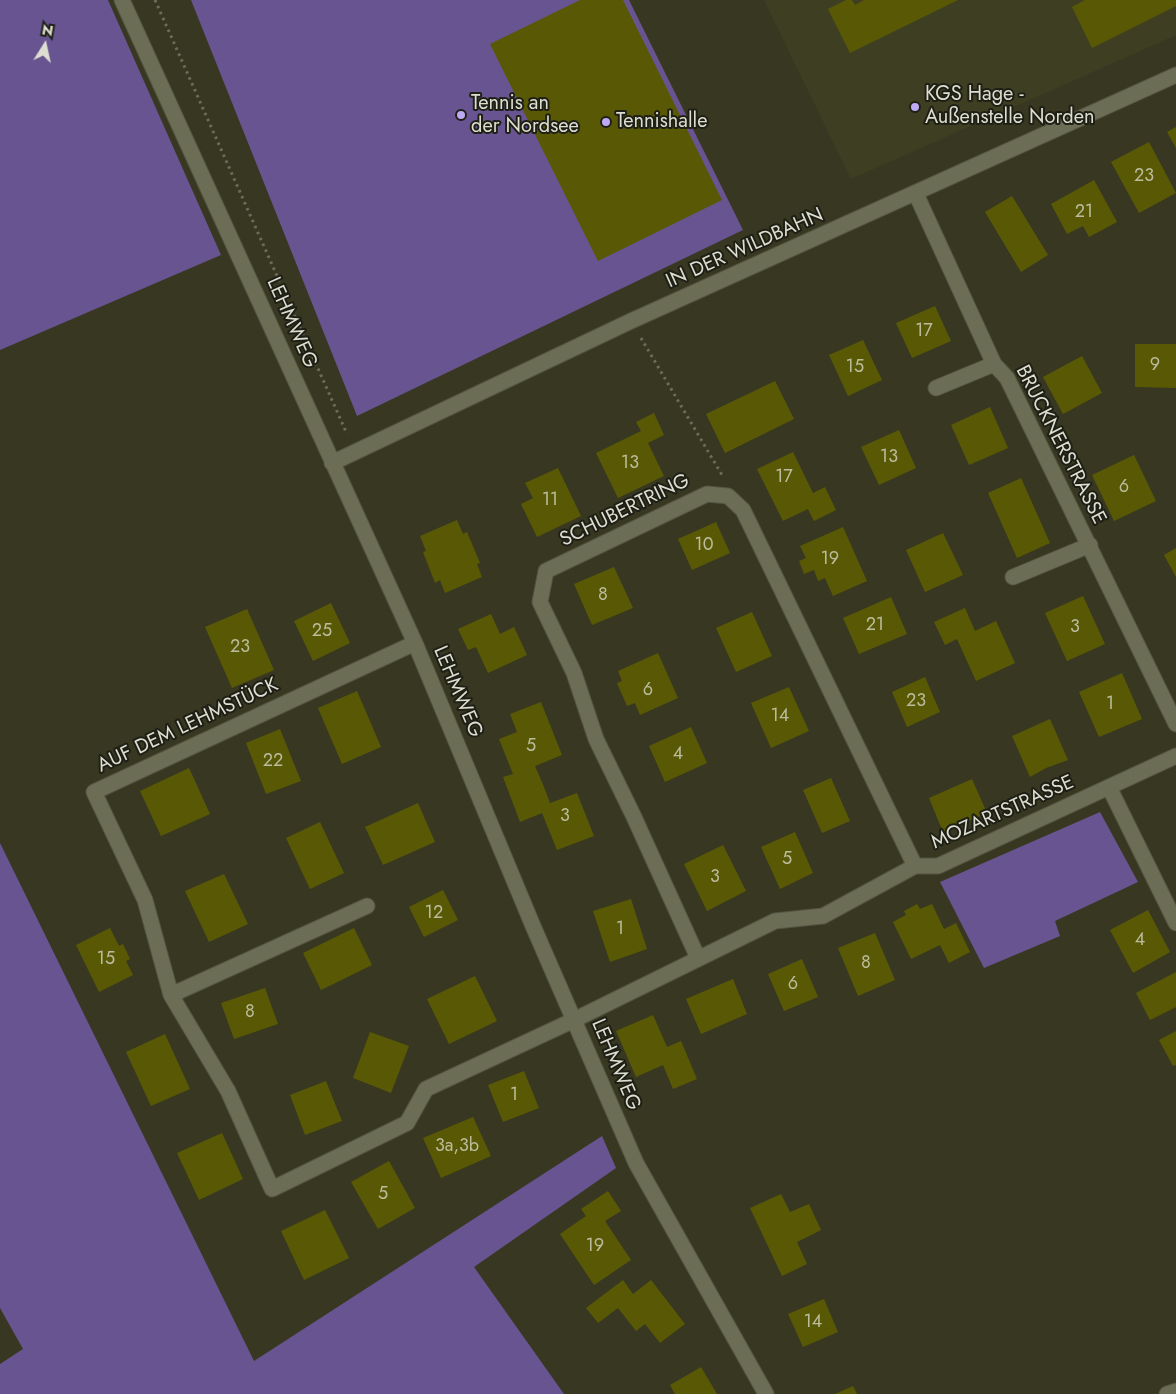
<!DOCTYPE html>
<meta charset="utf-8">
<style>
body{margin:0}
#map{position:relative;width:1176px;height:1394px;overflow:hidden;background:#383822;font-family:Jost,sans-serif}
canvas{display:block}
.north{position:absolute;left:20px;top:20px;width:50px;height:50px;-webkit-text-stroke:4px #1e1f15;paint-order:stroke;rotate:10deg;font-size:14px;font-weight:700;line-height:20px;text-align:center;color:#ddddd0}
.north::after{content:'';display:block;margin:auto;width:18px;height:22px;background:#ddddd0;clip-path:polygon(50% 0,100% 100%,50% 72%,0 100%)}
</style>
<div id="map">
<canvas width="1176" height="1394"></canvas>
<div class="north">N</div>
</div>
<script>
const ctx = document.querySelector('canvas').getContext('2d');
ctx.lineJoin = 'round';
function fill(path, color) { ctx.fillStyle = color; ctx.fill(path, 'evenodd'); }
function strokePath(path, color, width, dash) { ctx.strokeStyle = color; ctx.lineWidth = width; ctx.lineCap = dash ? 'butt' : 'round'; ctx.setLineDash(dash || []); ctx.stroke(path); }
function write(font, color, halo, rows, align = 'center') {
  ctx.font = font + ' Jost,sans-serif'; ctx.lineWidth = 4; ctx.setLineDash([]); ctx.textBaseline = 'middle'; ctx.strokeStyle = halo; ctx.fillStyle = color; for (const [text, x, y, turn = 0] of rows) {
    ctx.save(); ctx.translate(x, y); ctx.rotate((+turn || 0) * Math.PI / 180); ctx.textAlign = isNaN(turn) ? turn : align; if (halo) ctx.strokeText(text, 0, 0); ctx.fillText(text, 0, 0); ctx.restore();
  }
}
fill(new Path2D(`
 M764 0H1176V35L851 179Z`), '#3e3f22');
fill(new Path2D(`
 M0 0H108L221 255 0 350Z
 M191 0H629L743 230 357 416Z
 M1100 812 1138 882 1055 921 1060 936 984 968 940 882Z
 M0 843 254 1361 602 1136 616 1168 474 1267 564 1394H0V1364L23 1349 0 1308Z`), '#675490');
fill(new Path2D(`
 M580 0H623L722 200 598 261 490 44Z
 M846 0H852L855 5 864 0H958L850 53 828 9Z
 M1085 0H1176V6L1092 48 1072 7Z
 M1176 127V148L1167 132Z
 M1149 142 1176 193 1139 213 1111 162Z
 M1094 180 1117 222 1089 237 1083 226 1067 234 1051 204Z
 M1012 196 1048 255 1021 272 985 212Z
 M935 306 951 341 912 358 896 323Z
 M863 340 882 380 848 396 829 355Z
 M1135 344H1176V388L1135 387Z
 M1082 356 1102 393 1063 414 1043 377Z
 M775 381 794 419 725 453 706 414Z
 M990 407 1008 448 969 465 951 425Z
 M654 413 664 435 648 443 664 476 618 498 596 453 641 431 636 422Z
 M899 430 916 468 879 485 861 447Z
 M793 452 813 493 825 487 836 510 814 521 808 509 783 521 757 469Z
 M1134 455 1156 501 1114 521 1092 475Z
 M558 468 581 516 537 537 521 504 533 498 525 483Z
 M1021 478 1050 543 1017 558 988 493Z
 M457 520 463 534 467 532 480 563 477 564 482 577 445 593 440 580 435 583 423 552 426 551 420 536Z
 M716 522 730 553 692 570 678 539Z
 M843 527 867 581 833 596 825 578 818 581 814 570 804 574 799 561 806 558 800 546Z
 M943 533 963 575 925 592 906 550Z
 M1176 548V577L1164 555Z
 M614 567 633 608 592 625 574 584Z
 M1083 596 1105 644 1067 661 1045 613Z
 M891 597 907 634 859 654 843 618Z
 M331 603 350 643 313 661 294 621Z
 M965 608 975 631 996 621 1015 663 976 681 957 639 945 645 934 622Z
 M247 609 274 670 232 688 205 627Z
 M752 612 772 656 736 672 716 628Z
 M491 614 500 634 514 627 527 655 488 673 476 647 468 650 458 629Z
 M658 653 678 698 640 715 635 703 627 706 617 683 622 681 618 671Z
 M1122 673 1142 719 1099 737 1079 692Z
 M925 677 940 712 907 727 892 692Z
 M789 687 809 731 771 748 751 703Z
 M357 691 381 747 342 764 318 708Z
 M541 702 562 755 535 766 544 787 550 803 577 793 594 836 557 850 542 813 520 822 503 777 513 774 499 739 517 732 510 714Z
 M1050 719 1068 760 1046 768 1030 777 1012 736Z
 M691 727 707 763 665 782 649 746Z
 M280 729 301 781 266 794 246 743Z
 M189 768 210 814 161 836 140 791Z
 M831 778 850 821 822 833 803 790Z
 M972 779 987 813 943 832 929 798Z
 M418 803 435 842 383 865 365 827Z
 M320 822 344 873 310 889 286 838Z
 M795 832 813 873 780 889 761 847Z
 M723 845 746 891 707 911 684 864Z
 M224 874 248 924 209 942 185 891Z
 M443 890 458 920 424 937 409 907Z
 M631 899 647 949 610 962 593 911Z
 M917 904 920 909 932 904 944 929 956 923 970 952 949 963 940 945 911 959 893 922 906 915 904 911Z
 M1148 910 1170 952 1133 973 1110 930Z
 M110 928 119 946 123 944 130 959 126 961 133 975 99 992 76 945Z
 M354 928 372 965 321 990 303 953Z
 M875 933 895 980 858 996 838 948Z
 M802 959 818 997 784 1011 768 974Z
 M1176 972V1007L1150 1020 1136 993Z
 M475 976 497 1021 449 1044 427 999Z
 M733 979 747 1014 701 1034 686 999Z
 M265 988 278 1024 234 1039 221 1003Z
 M653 1015 667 1047 681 1041 697 1079 673 1089 663 1065 636 1077 616 1031Z
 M1176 1031V1065L1173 1066 1159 1040Z
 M370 1032 409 1046 391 1093 353 1078Z
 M165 1034 190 1089 151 1106 126 1052Z
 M524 1071 539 1108 503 1122 488 1085Z
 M326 1081 342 1121 305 1135 290 1095Z
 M473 1117 491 1156 441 1178 423 1138Z
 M222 1133 243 1179 199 1200 177 1153Z
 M389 1161 415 1208 378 1229 351 1182Z
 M608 1191 621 1211 605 1221 631 1260 594 1285 560 1234 586 1216 581 1209Z
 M781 1194 790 1212 809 1204 821 1230 797 1242 807 1264 782 1276 750 1208Z
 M325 1210 349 1258 304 1280 281 1231Z
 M623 1280 633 1294 651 1280 685 1324 660 1343 645 1324 636 1331 618 1308 598 1323 586 1308Z
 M824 1299 838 1332 803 1347 788 1314Z
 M701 1367 717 1394H675L670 1385Z
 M853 1386 857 1394H835Z`), '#595905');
const minor = new Path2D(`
 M122 0 415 643 533 926 636 1163 766 1394
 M916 194 994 364 1007 378 1176 724
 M936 388 994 364
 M332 463 631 321 1176 75
 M1013 577 1090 545
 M415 643 94 792 145 900 171 995 228 1091 272 1189 407 1123 426 1089 574 1020 775 921 823 916 915 866H938L1176 756
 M1109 787 1176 923
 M698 958 634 817 596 739 574 673 540 602 546 571 707 494 728 496 743 510 915 866
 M171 995 367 906
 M1167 1394 1176 1391`);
strokePath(minor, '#545441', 17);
strokePath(new Path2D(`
 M155 0 347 434
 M641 338 722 475`), '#6c6c58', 3, [2.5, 4]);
strokePath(minor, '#6c6d55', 15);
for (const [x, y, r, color] of [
 [915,107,5,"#bfa9f4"],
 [461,115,5,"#bfa9f4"],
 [606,122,5,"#bfa9f4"]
]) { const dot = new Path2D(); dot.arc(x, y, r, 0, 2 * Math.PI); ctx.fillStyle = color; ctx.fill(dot); strokePath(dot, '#1e1f15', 2); }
write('18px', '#bcbc9d', null, [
 ["23",1144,177],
 ["21",1084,213],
 ["17",924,332],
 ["9",1155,366],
 ["15",855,368],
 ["13",889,458],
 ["13",630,464],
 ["17",784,478],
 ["6",1124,488],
 ["11",550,501],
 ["10",704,546],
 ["19",830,560],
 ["8",603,596],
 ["21",875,626],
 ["3",1075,628],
 ["25",322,632],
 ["23",240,648],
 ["6",648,691],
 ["23",916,702],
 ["1",1110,705],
 ["14",780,717],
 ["5",531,747],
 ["4",678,755],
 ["22",273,762],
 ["3",565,817],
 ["5",787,860],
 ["3",715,878],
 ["12",434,914],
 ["1",620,930],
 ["4",1140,941],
 ["15",106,960],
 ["8",866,964],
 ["6",793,985],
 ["8",250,1013],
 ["1",514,1096],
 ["3a,3b",457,1147],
 ["5",383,1195],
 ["19",595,1247],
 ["14",813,1323]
]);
write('20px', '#ddddd0', '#1e1f15', [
 ["KGS Hage -",925,95],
 ["Außenstelle Norden",925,118],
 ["Tennis an",471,104],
 ["der Nordsee",471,127],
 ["Tennishalle",616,122]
], 'left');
write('20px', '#ddddd0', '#1e1f15', [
 ["IN DER WILDBAHN",745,249,-24],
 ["LEHMWEG",291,323,66],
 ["BRUCKNERSTRASSE",1060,445,63],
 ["SCHUBERTRING",625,511,-26],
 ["LEHMWEG",457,692,67],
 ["AUF DEM LEHMSTÜCK",188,726,-25],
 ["MOZARTSTRASSE",1003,813,-24],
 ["LEHMWEG",615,1065,67]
]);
</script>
